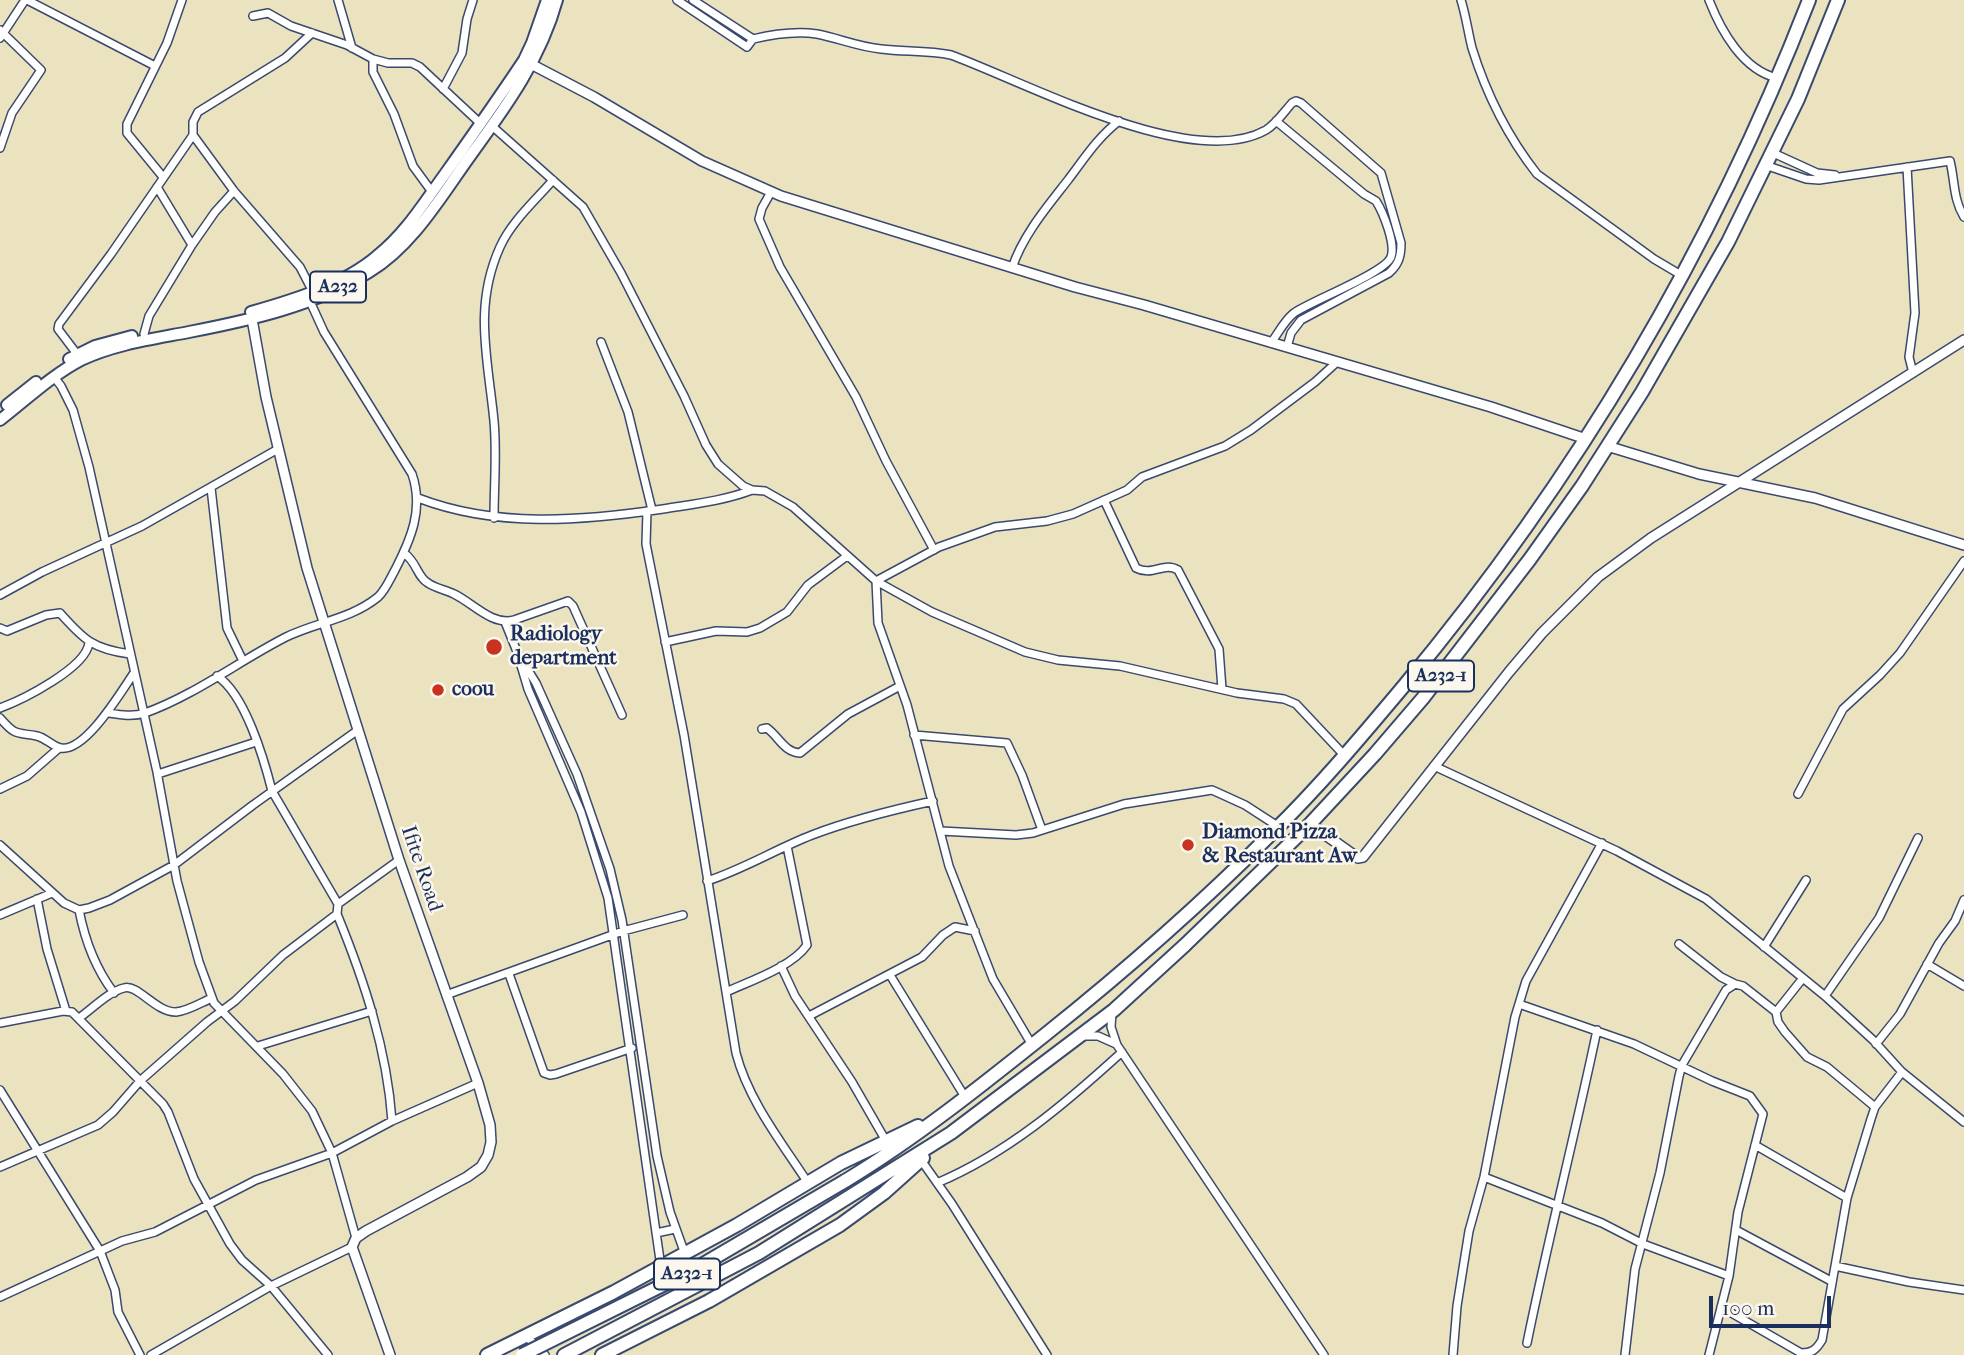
<!DOCTYPE html>
<style>
body{margin:0}
#map{position:relative;width:1964px;height:1355px;overflow:hidden;background:#ebe2c0;font-family:"IM FELL French Canon",serif}
canvas{display:block}
.scale{position:absolute;left:1709px;top:1296px;width:122px;height:32px;box-sizing:border-box;border:4px solid #1b2f5e;border-top:0;padding-left:9px;font-size:21px;line-height:24px;white-space:nowrap;color:#1b2f5e;-webkit-text-stroke:5px #fbf7ec;paint-order:stroke}
</style>
<div id="map">
<canvas width="1964" height="1355"></canvas>
<div class="scale">100 m</div>
</div>
<script>
const ctx = document.querySelector('canvas').getContext('2d');
ctx.lineJoin = 'round';
function strokePath(path, color, width, dash) { ctx.strokeStyle = color; ctx.lineWidth = width; ctx.lineCap = dash ? 'butt' : 'round'; ctx.setLineDash(dash || []); ctx.stroke(path); }
function write(font, color, halo, rows, align = 'center') {
  ctx.font = font + ' "IM FELL French Canon",serif'; ctx.lineWidth = 5; ctx.setLineDash([]); ctx.textBaseline = 'middle'; ctx.strokeStyle = halo; ctx.fillStyle = color; for (const [text, x, y, turn = 0] of rows) {
    ctx.save(); ctx.translate(x, y); ctx.rotate((+turn || 0) * Math.PI / 180); ctx.textAlign = isNaN(turn) ? turn : align; if (halo) ctx.strokeText(text, 0, 0); ctx.fillText(text, 0, 0); ctx.restore();
  }
}
const minor = new Path2D(`
 M27 0 155 66
 M338 0 352 48
 M677 0 747 47 753 39C774 34 796 31 817 34 838 38 859 47 881 49 904 52 927 50 951 55 1025 82 1192 172 1266 130 1276 124 1284 112 1292 103L1296 101 1301 103 1381 173 1401 243C1401 256 1399 264 1389 273L1301 320 1291 333 1287 347
 M693 0 753 39
 M1461 0C1466 16 1468 32 1472 48 1486 93 1508 137 1537 174L1654 259 1681 275
 M1709 0C1721 31 1743 70 1777 78
 M253 16 268 13 291 26 347 45 373 59 388 63H412L420 67 481 124
 M0 30 41 70 12 113 0 148
 M312 33 285 58 198 112 193 122V135L234 191 300 267 314 294
 M0 38 25 0
 M373 59V72L394 114 413 166 432 192
 M443 89 462 53 467 19 473 0
 M492 126 583 207 621 273 684 396 706 445 718 464 743 486 752 490 765 491 793 507 876 581 932 612 1025 652 1058 660 1120 666 1237 693 1284 699 1296 704 1344 755
 M1771 152 1817 173 1835 175
 M1950 161C1955 181 1953 199 1964 217
 M1765 165 1806 179 1819 180 1950 161
 M1907 167 1915 313 1909 357 1913 373
 M163 177 127 133V124L167 43 182 0
 M771 192 762 208 759 219 780 267 856 397 886 461 934 550
 M192 245 215 212 234 191
 M1012 268C1023 235 1047 207 1068 180 1084 159 1098 137 1119 121
 M144 334 149 316 192 245 157 187
 M601 342 628 412 652 510
 M1271 343C1279 332 1284 321 1294 313 1311 301 1385 273 1391 257 1396 244 1383 212 1376 201L1364 194 1276 121
 M77 354 58 329 59 324 111 254 193 135
 M54 377 61 386 73 410 89 467 157 772 177 881 199 962 214 1003 283 1074 312 1111 332 1153 356 1238
 M211 488 227 628 243 661
 M418 498C496 528 581 521 663 509 693 504 723 501 752 490
 M1104 500 1136 568C1153 577 1164 561 1178 570L1219 649 1222 689
 M647 511 646 544 684 735 736 1053C748 1100 782 1143 808 1183
 M494 518C494 486 497 453 494 421 488 359 473 307 500 247 511 222 535 201 553 180
 M404 553C417 562 417 577 428 583 435 588 446 590 454 594 473 603 492 626 514 620L568 601 573 606 622 715
 M0 595 42 572 142 526 278 449
 M505 622 518 654 536 683 577 774 610 869 622 920 657 1156 670 1212 685 1254
 M0 628 7 631 46 615 60 613C84 640 93 649 130 654
 M665 642 716 631 747 632 760 628 787 612 808 585 847 556
 M520 662 528 689 581 812 608 898 661 1267
 M217 676C245 694 264 759 272 791L338 904
 M0 708C22 700 86 668 89 643
 M108 713C121 715 133 717 145 713 195 695 239 661 286 637 317 622 351 619 378 597 385 591 390 579 395 570 411 539 424 509 412 474L324 332 308 297
 M0 718C16 736 15 732 37 736 46 738 53 747 61 748 86 752 122 690 134 673
 M762 729 767 728C779 737 784 752 800 753L848 714 900 686
 M914 735 1007 743 1022 775 1042 830
 M1434 766 1617 851 1706 899 1825 996 1873 1040 1902 1072 1964 1122
 M158 774 256 742
 M0 789 27 776 59 748
 M1798 794 1843 709 1880 675 1900 653 1964 561
 M941 831 1016 835 1033 833 1124 804 1212 790 1245 805 1279 827
 M0 845 64 903 79 910 89 908 110 900 174 865 253 805 358 730
 M707 881C744 869 776 849 812 835 851 820 892 810 933 801
 M37 899 47 949 66 1011
 M79 910C85 941 95 968 114 993
 M337 914C364 980 387 1049 392 1121
 M0 915 52 893
 M1679 944 1721 977 1735 984
 M1764 947 1806 880
 M1927 964 1964 986
 M781 966 795 996 852 1082 886 1141
 M509 974 544 1073 550 1075 556 1074 632 1048
 M890 975 965 1097
 M726 992C750 981 792 967 807 945L787 846
 M446 995 623 931 683 915
 M1825 996 1879 918 1918 838
 M1519 1004 1634 1044 1712 1081 1750 1096 1763 1114 1738 1212 1729 1276 1709 1355
 M1776 1012 1803 978
 M1112 1013 1111 1027 1117 1045 1324 1355
 M809 1016 922 957 943 935 955 927 975 931
 M79 1018C92 1009 108 992 124 988 138 984 155 1012 176 1012 188 1011 202 1002 212 998
 M0 1023 63 1011 72 1012 163 1104 168 1112 194 1179 230 1244 242 1260 271 1286 328 1355
 M1081 1036H1098L1116 1044
 M1876 1044 1900 1014 1939 943 1955 921 1964 900
 M1032 1045 993 979 949 866 907 705 878 623 876 581 939 547 995 527 1047 521 1073 514 1127 490 1142 477 1225 446 1251 430 1315 382 1337 362
 M258 1046 372 1011
 M0 1090 100 1251 115 1290 118 1312 140 1355
 M1755 1145 1847 1198
 M921 1160 952 1204 1047 1355
 M0 1167 98 1125 113 1112 140 1081 207 1022 235 1001 283 955 337 914 338 904 399 860
 M1484 1177 1602 1223 1643 1244 1729 1276
 M937 1183C1008 1153 1066 1103 1122 1052
 M1736 1230 1831 1281
 M656 1233 675 1229
 M1835 1266 1909 1282 1964 1290
 M0 1297 122 1241 155 1232 256 1180 332 1153 392 1121 478 1083
 M1721 1307 1801 1353C1812 1353 1816 1350 1822 1340L1847 1198 1871 1119 1875 1107 1902 1072
 M526 1336 545 1355
 M1527 1343C1548 1239 1575 1135 1597 1030
 M151 1355 271 1286 352 1247
 M1453 1355 1457 1306 1469 1231 1484 1177 1515 1017 1526 981 1602 843
 M1625 1355 1635 1269 1660 1173 1679 1076 1682 1065 1726 990 1735 984 1743 986 1776 1012 1778 1022 1785 1032 1807 1057 1827 1067 1875 1107`);
const tertiary = new Path2D(`
 M527 62 594 97 702 161 781 196 1075 287 1144 305 1491 407 1586 439
 M252 319 266 397 307 568 399 860 478 1083 490 1125 491 1142 488 1155 481 1167 467 1177 366 1231 356 1238 352 1247 390 1355
 M1607 446 1699 474 1815 498 1964 545
 M1310 824 1358 858 1363 857 1509 672 1542 633 1598 577 1651 538 1964 340`);
const primary = new Path2D(`
 M251 312C293 300 343 285 377 256 405 234 424 203 445 174 472 136 498 99 524 60L532 43 547 0
 M69 359 95 346 132 336
 M7 405 36 382
 M0 420C26 400 52 375 81 360 115 344 153 339 189 332 251 320 314 306 369 272 414 245 443 193 473 152 508 104 541 58 557 0`);
const trunk = new Path2D(`
 M845 1181C916 1138 981 1086 1046 1034 1125 971 1201 904 1273 832 1319 787 1361 737 1403 687 1574 482 1712 250 1809 0
 M487 1355 614 1292 737 1225 841 1163 918 1126
 M564 1355 759 1253 951 1133 1114 1010 1185 945 1310 824 1375 754 1423 698 1530 559 1582 486 1642 392 1728 242 1798 99 1838 0
 M602 1355 709 1301 840 1225 884 1193 923 1158`);
strokePath(minor, '#3a4a6d', 10);
strokePath(tertiary, '#3a4a6d', 12);
strokePath(primary, '#3a4a6d', 14);
strokePath(trunk, '#3a4a6d', 16);
strokePath(minor, '#fff', 7);
strokePath(tertiary, '#fff', 9);
strokePath(primary, '#fff', 10);
strokePath(trunk, '#fff', 12);
const trunkBridge = new Path2D(`
 M522 1355 695 1269 845 1181`);
strokePath(trunkBridge, '#3a4a6d', 16, []);
strokePath(trunkBridge, '#fff', 12);
for (const [x, y, r, color] of [
 [494,647,9,"#c8321e"],
 [438,690,7,"#c8321e"],
 [1188,845,7,"#c8321e"]
]) { const dot = new Path2D(); dot.arc(x, y, r, 0, 2 * Math.PI); ctx.fillStyle = color; ctx.fill(dot); strokePath(dot, '#fbf7ec', 2.5); }
for (const [x, y, w] of [
 [338,287,56],
 [1441,676,66],
 [687,1274,66]
]) { const box = new Path2D(); box.roundRect(x - w / 2, y - 15.5, w, 31, 5); ctx.fillStyle = '#fbf7ec'; ctx.fill(box); strokePath(box, '#1b2f5e', 2); }
write('bold 19px', '#1b2f5e', null, [
 ["A232",338,287],
 ["A232-1",1441,676],
 ["A232-1",687,1274]
]);
write('bold 21px', '#1b2f5e', '#fbf7ec', [
 ["Radiology",510,635],
 ["department",510,659],
 ["coou",452,690],
 ["Diamond Pizza",1202,833],
 ["& Restaurant Aw",1202,857]
], 'left');
write('21px', '#1b2f5e', '#fbf7ec', [
 ["Ifite Road",421,869,71]
]);
</script>
